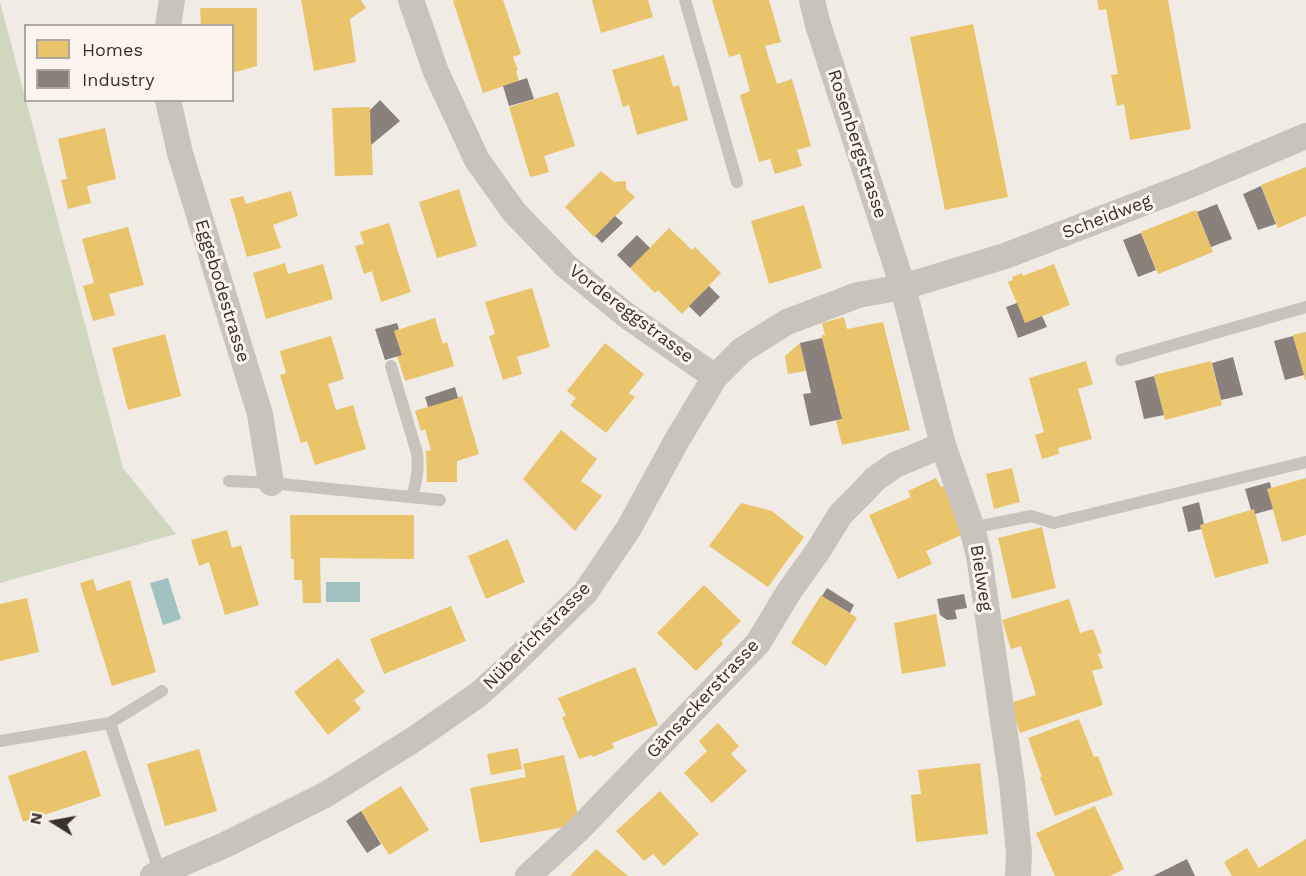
<!DOCTYPE html>
<meta charset="utf-8">
<style>
body{margin:0}
#map{position:relative;width:1306px;height:876px;overflow:hidden;background:#f0ebe5;font-family:"Work Sans",sans-serif}
canvas{display:block}
.legend{position:absolute;left:24px;top:24px;width:210px;height:78px;box-sizing:border-box;background:#fbf5ee;border:2px solid #aea6a0;margin:0;padding:8px 10px;list-style:none;font-size:18px;color:#3b302b}
.legend li{display:flex;align-items:center;gap:12px;height:30px}
.legend b{width:30px;border:2px solid #aea6a0}
.north{position:absolute;left:24px;top:792px;width:60px;height:60px;-webkit-text-stroke:4px #fbf5ee;paint-order:stroke;rotate:281deg;font-size:16px;font-weight:700;line-height:24px;text-align:center;color:#3b302b}
.north::after{content:'';display:block;margin:auto;width:21px;height:27px;background:#3b302b;clip-path:polygon(50% 0,100% 100%,50% 72%,0 100%)}
</style>
<div id="map">
<canvas width="1306" height="876"></canvas>
<ul class="legend">
<li><b style="height:16px;background:#e9c46a"></b>Homes</li>
<li><b style="height:16px;background:#8a817c"></b>Industry</li>
</ul>
<div class="north">N</div>
</div>
<script>
const ctx = document.querySelector('canvas').getContext('2d');
ctx.lineJoin = 'round';
function fill(path, color) { ctx.fillStyle = color; ctx.fill(path, 'evenodd'); }
function strokePath(path, color, width, dash) { ctx.strokeStyle = color; ctx.lineWidth = width; ctx.lineCap = dash ? 'butt' : 'round'; ctx.setLineDash(dash || []); ctx.stroke(path); }
function write(font, color, halo, rows, align = 'center') {
  ctx.font = font + ' "Work Sans",sans-serif'; ctx.lineWidth = 6; ctx.setLineDash([]); ctx.textBaseline = 'middle'; ctx.strokeStyle = halo; ctx.fillStyle = color; for (const [text, x, y, turn = 0] of rows) {
    ctx.save(); ctx.translate(x, y); ctx.rotate((+turn || 0) * Math.PI / 180); ctx.textAlign = isNaN(turn) ? turn : align; if (halo) ctx.strokeText(text, 0, 0); ctx.fillText(text, 0, 0); ctx.restore();
  }
}
fill(new Path2D(`
 M0 2 123 468 176 534 0 583Z`), '#d1d6bf');
fill(new Path2D(`
 M168 578 181 619 163 625 150 583Z
 M326 582H360V602H326Z`), '#a1c2c1');
fill(new Path2D(`
 M301 0H361L366 8 350 19 356 62 314 71Z
 M455 0H503L521 54 513 57 518 70 516 71 519 81 483 93 453 1Z
 M592 0H648L653 17 601 33Z
 M712 0H769L781 42 765 46 777 84 792 79 811 146 797 150 802 166 775 174 770 159 759 162 740 95 750 91 740 54 729 57Z
 M1097 0H1168L1191 129 1130 140 1124 104 1117 106 1111 75 1118 74 1106 9 1099 10Z
 M200 8H257V66L232 73V26H201Z
 M973 24 1008 197 945 210 910 37Z
 M664 55 673 87 679 85 688 120 637 135 629 105 623 107 612 70Z
 M558 92 575 146 544 156 549 172 530 177 509 107Z
 M370 107 373 175 335 176 332 108Z
 M105 128 116 179 87 186 91 203 68 209 61 180 67 179 58 139Z
 M1306 167V216L1278 228 1261 185Z
 M601 171 614 182 626 181V189L635 197 594 237 565 207Z
 M459 189 477 246 437 258 419 202Z
 M291 191 298 216 273 225 281 248 247 257 230 199 243 196 246 204Z
 M804 205 822 268 769 284 751 221Z
 M1196 210 1213 252 1158 274 1141 232Z
 M389 223 411 292 381 302 372 271 364 274 355 246 364 244 360 232Z
 M128 227 144 285 109 294 115 315 93 321 83 286 94 283 82 239Z
 M669 228 692 250 695 247 721 273 682 314 658 290 655 293 630 268Z
 M285 263 288 274 323 264 333 299 266 319 253 273Z
 M1054 264 1070 305 1025 323 1008 282 1013 280 1012 277 1022 273 1023 276Z
 M532 288 550 347 517 357 522 374 503 380 489 336 495 334 485 302Z
 M844 317 847 329 883 322 910 430 842 445 836 421 842 419 822 338V335H825L822 323Z
 M435 318 443 344 447 342 454 366 405 381 397 356 402 355 394 331Z
 M1306 332V380H1305L1293 335Z
 M165 334 181 396 128 410 112 348Z
 M331 336 344 379 328 384 336 410 353 405 366 449 315 465 307 441 301 443 280 375 286 373 280 351Z
 M605 343 644 374 629 393 635 397 606 433 570 405 576 398 567 391Z
 M800 343 806 371 788 374 785 356Z
 M1086 361 1093 384 1078 389 1092 439 1058 448 1059 454 1042 459 1035 435 1044 432 1029 378Z
 M1211 361 1222 405 1165 420 1154 375Z
 M462 396 479 454 457 461V482H427L426 451 431 450 425 429 421 431 415 411Z
 M561 430 597 459 581 481 602 496 575 531 523 479Z
 M1012 468 1020 502 994 509 986 474Z
 M936 478 941 487 946 485 968 532 926 551 932 564 898 579 869 515 911 497 908 491Z
 M1306 478V535L1282 542 1267 489Z
 M741 503 772 511 804 537 768 587 709 546Z
 M1254 509 1269 563 1215 578 1200 525Z
 M290 515H414V559L320 558 321 603H303L302 580H294V559H291Z
 M1042 527 1056 588 1012 599 998 538Z
 M227 530 232 548 241 545 259 605 225 615 209 562 199 566 191 540Z
 M508 539 521 571H520L525 582 486 599 468 556Z
 M93 579 97 591 130 580 156 672 112 686 80 583Z
 M704 585 741 621 721 641 723 644 696 671 657 633Z
 M821 595 857 618 826 666 791 643Z
 M27 598 39 652 0 661V604Z
 M1069 599 1080 633 1093 629 1102 653 1098 654 1103 668 1092 671 1103 705 1020 733 1010 703 1036 695 1021 646 1011 649 1002 620Z
 M451 606 466 641 384 674 370 639Z
 M936 614 946 666 902 674 894 623Z
 M338 658 365 692 354 700 361 709 328 735 294 692Z
 M635 667 658 725 612 743 614 748 593 757 592 755 579 759 562 717 566 716 558 698Z
 M1079 719 1094 757 1098 756 1113 795 1055 816 1040 777H1042L1028 738Z
 M718 723 739 746 731 754 747 771 712 803 684 773 707 751 699 741Z
 M518 748 522 769 491 775 487 754Z
 M199 749 217 811 165 826 147 764Z
 M86 750 101 796 23 822 8 776Z
 M564 755 580 824 480 843 470 788 526 777 523 764Z
 M980 763 988 834 916 842 911 795 921 794 918 770Z
 M401 786 429 830 389 855 361 811Z
 M660 791 699 834 664 866 653 854 644 861 616 831Z
 M1095 806 1124 869 1110 876H1055L1036 833Z
 M1306 839V876H1232L1224 862 1247 848 1259 868Z
 M596 849 628 876H570Z`), '#e9c46a');
fill(new Path2D(`
 M527 78 534 99 509 106 503 86Z
 M380 100 400 121 371 145 370 110Z
 M1261 186 1276 224 1258 230 1243 194Z
 M1217 204 1232 239 1211 247 1197 212Z
 M615 216 623 223 602 243 595 236Z
 M1141 233 1156 270 1138 277 1123 240Z
 M637 235 650 248 630 268 617 255Z
 M709 286 720 297 700 317 689 306Z
 M1017 303 1025 323 1042 316 1047 327 1018 338 1006 307Z
 M397 323 399 329 394 331 402 355 385 360 375 329Z
 M1293 336 1304 375 1285 380 1274 341Z
 M822 338 842 419 810 426 803 394 811 393 800 343Z
 M1233 357 1243 395 1221 400 1212 363Z
 M1154 376 1164 415 1144 419 1135 381Z
 M455 387 458 398 428 407 425 397Z
 M1270 482 1271 488 1267 489 1273 509 1255 514 1254 509 1251 510 1245 489Z
 M1199 502 1204 524 1200 525 1201 529 1188 532 1182 507Z
 M827 588 854 605 850 613 822 596Z
 M964 594 967 608 955 610 957 619 947 620 940 615 937 599Z
 M361 811 381 844 367 853 346 821Z
 M1187 859 1195 876H1153Z`), '#8a817c');
strokePath(new Path2D(`
 M685 0 737 182
 M1121 360 1306 307
 M391 366 417 453C419 469 417 481 412 496
 M229 481 271 483 440 500
 M972 528 1031 516 1054 523 1306 462
 M110 723 160 873
 M0 741 110 723 162 691`), '#c9c3be', 12);
strokePath(new Path2D(`
 M411 0 436 72 477 160 514 212 566 266 626 315 715 377
 M812 0 818 25 903 287 943 445 972 528 979 556 1012 783 1019 853 1018 876
 M168 26 172 0
 M168 100 180 153 260 414 271 483
 M153 876 225 845 325 795 416 738 479 694 513 663 585 593 629 528 677 440 715 377 742 350 787 322 858 295 903 287 1005 256 1187 186 1306 136
 M528 876 578 830 758 643 790 590 818 551 840 515 860 495 875 479 895 465 943 445`), '#c9c3be', 26);
write('18px', '#3b302b', '#fbf5ee', [
 ["Rosenbergstrasse",857,144,72],
 ["Scheidweg",1107,217,-21],
 ["Eggebodestrasse",222,291,73],
 ["Vordereggstrasse",631,314,37],
 ["Bielweg",981,578,81],
 ["Nüberichstrasse",537,636,-45],
 ["Gänsackerstrasse",703,699,-47]
]);
</script>
